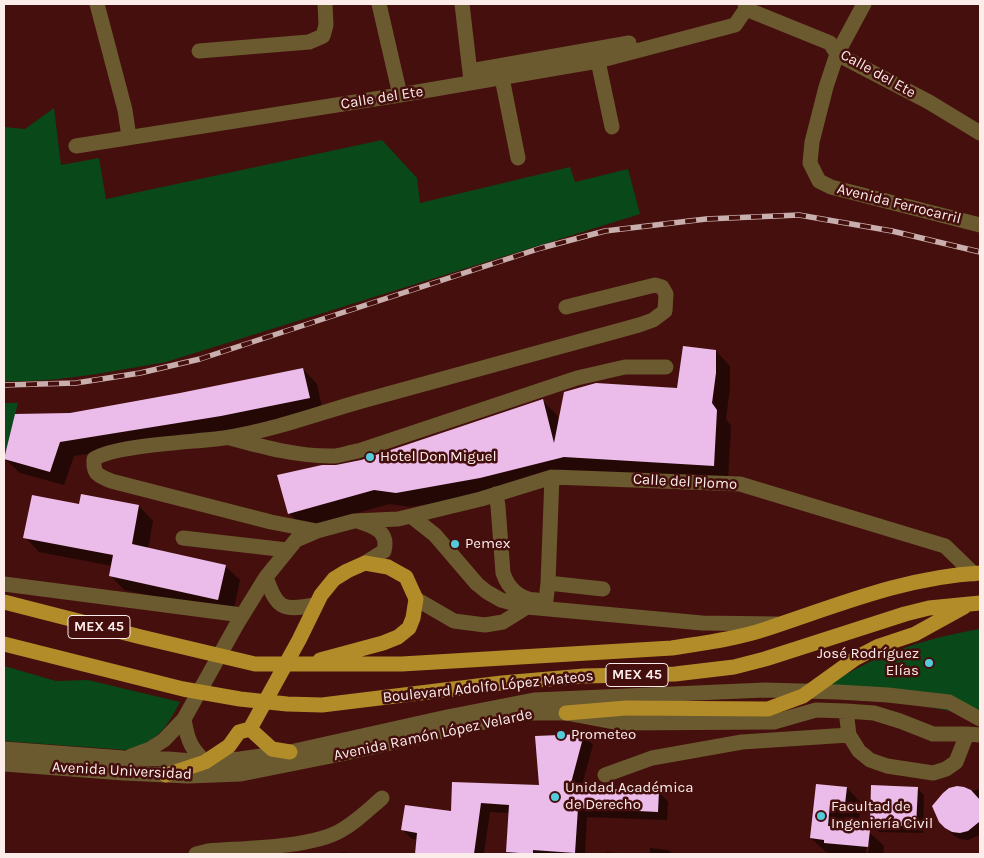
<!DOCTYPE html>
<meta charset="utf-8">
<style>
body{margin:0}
#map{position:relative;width:984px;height:858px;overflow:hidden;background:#440f0d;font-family:Karla,sans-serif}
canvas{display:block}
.frame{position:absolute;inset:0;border:5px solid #fcedeb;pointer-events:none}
</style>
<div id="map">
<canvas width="984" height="858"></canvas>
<div class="frame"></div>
</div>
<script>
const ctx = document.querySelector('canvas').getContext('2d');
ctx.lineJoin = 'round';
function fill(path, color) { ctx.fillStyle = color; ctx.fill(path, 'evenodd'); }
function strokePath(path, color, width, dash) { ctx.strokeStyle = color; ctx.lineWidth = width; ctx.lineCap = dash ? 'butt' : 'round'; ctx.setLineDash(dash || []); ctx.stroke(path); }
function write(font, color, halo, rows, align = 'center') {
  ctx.font = font + ' Karla,sans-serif'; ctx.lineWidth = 5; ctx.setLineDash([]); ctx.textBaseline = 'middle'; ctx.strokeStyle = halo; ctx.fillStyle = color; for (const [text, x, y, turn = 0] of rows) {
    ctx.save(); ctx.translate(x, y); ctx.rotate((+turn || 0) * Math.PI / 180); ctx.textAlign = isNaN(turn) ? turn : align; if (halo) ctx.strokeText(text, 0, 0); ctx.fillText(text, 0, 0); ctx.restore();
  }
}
fill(new Path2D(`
 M54 108 61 165 99 158 106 199 382 140 417 178 420 203 570 167 575 182 628 169 640 214 166 362C113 371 58 383 4 381V127L25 129Z
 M4 403H18L4 459Z
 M980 629V717L919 705 820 691C866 658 924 638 980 629Z
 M4 666 56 681 88 680 180 702C165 730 159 740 127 750L4 741Z`), '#094818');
fill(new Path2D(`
 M716 351 730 366V388L726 419 731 426 728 480 579 471 495 492 411 507 389 504 304 528 290 514 278 476 361 461 543 401 557 415 559 423 678 389Z
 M303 369 317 384 323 412 236 430 74 456 64 485 20 473 5 459 70 414 181 394Z
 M82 495 139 506 153 521 148 549 225 566 240 580 233 613 124 590 110 575 112 566 39 552 25 537 80 505Z
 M584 735 593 745 581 789 659 792 668 802 667 820 587 817 585 854H509L507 852 509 813 490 812 484 853 486 854H416L418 840 412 839 403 830 452 813 453 783 540 787 537 737Z
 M817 785 847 788 861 803 859 818 844 817 843 829 869 832 884 846 883 854H837L826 852 811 838ZM867 843H870L868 854 866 853Z
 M917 788 924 795 923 833 879 832 871 825Z
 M980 789V835L968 840 960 839 953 835 940 822 971 791Z
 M650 848 668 850 673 854H650Z
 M340 852 359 854H340Z
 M606 852 630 854H605Z`), '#0007');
fill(new Path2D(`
 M683 346 716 350V373L712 403 717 410 714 466 564 457 480 478 396 493 374 490 288 514 277 475 322 465H336L361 460 543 399 554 443 564 392 596 383 677 388Z
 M303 368 310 398 221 416 60 442 50 472 4 459 15 414 70 413 180 393Z
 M81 494 139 505 132 544 226 565 218 600 109 576 113 555 23 538 32 495 79 504Z
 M584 734 570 787 659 791 658 812 578 808 575 853 533 850V854L506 852 509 805 481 803 474 854H415L417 833 401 830 405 805 451 811 452 782 539 785 535 736Z
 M816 784 847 787 845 804 830 803 828 826 870 830 868 847 824 843V840L810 838Z
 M871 785 918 787 916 826 870 825Z
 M957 786 964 787 971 790 980 800 979 822 968 831 960 833 952 832 945 828 939 822 932 806 943 793 949 788Z`), '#ebbcea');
strokePath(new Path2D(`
 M97 4 125 110 129 137
 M379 4 400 95
 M462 4 471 81
 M864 4 837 54 826 87 812 142 810 163 819 181 831 187 980 225
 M746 9 830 43 837 54 929 102 980 133
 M199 51 309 42 323 36 326 25 325 4
 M598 61 612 127
 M470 71 629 43
 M502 78 518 158
 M76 146 400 95 598 61 735 25 746 9 745 4
 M230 438C263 447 300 457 335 456 343 455 351 452 358 451L577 378 625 367H666
 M496 494 498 506 503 573C508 588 520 600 537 600
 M411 516 481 499 552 477 740 484 945 546 974 574
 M360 522C375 527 389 532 384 551L365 563
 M317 531 271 522 111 481C98 475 93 475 94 459 114 445 196 442 224 438 271 431 316 414 362 401 455 376 547 350 639 325L653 320 665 311 666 294 662 287 655 285 566 307
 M183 538 287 550
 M266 577C277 609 282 611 315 605
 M548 583 603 589
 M4 584 242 615
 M416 599 454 621 485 625 503 622 527 607 540 606 546 600 548 583 552 477
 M846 711 849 735 859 751 870 760 887 766 933 773 946 769 956 762 967 734
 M184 719C188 743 191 748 208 765
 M4 749 124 758 168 759 205 762 240 759 290 752 447 717 534 700 765 690 838 692 888 695 949 702 980 719
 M131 756 150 749 164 740 184 719 237 624 266 577 296 540 317 531 354 521 398 519 411 516 435 535 477 584 487 592 501 600 527 607 702 623 777 624
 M4 764 124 773 188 776 241 774 346 753 525 713H566L619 723 774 722 816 710 846 711 874 713 900 721 933 734H967L980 735
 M605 775 652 758 742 742 849 735
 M196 854 208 851C244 848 304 848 336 833 353 825 368 810 382 798`), '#6b592f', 15);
strokePath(new Path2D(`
 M4 602 141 637 255 664H402L672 648C703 643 736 639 766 629 836 606 905 577 980 573
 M4 644 183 689 240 699 287 704 322 705 502 683 584 676 675 674 734 667 765 659 905 614 929 608 980 603
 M566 713 626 708 768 709 803 696 856 658 879 646 915 634 964 607
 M250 729 272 749 290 752
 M166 775 205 762 229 746 239 732 250 729 299 640 321 595 334 579 347 571 365 563 388 567 406 577 416 599 413 618 409 628 398 637 383 643 320 660`), '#b18c29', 15);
const rail = new Path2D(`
 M4 385 76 383 140 373 200 359 541 248 605 231 706 219 799 215 892 231 980 252`);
strokePath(rail, '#c8aeac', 5.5);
strokePath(rail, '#440f0d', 4, [11]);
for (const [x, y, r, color] of [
 [370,457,5,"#53cbda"],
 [455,544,5,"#53cbda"],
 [929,663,5,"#53cbda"],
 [561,735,5,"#53cbda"],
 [555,797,5,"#53cbda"],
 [821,816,5,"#53cbda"]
]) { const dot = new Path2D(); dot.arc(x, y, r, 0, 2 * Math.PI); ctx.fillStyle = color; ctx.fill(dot); strokePath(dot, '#440f0d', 2); }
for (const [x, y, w] of [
 [99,627,62],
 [637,675,62]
]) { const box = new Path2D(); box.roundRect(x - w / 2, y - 11.5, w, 23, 4); ctx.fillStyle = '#440f0d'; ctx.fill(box); strokePath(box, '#fcedeb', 1); }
write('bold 14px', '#fcedeb', null, [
 ["MEX 45",99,627],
 ["MEX 45",637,675]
]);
write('15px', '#fcedeb', '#440f0d', [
 ["Calle del Ete",878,74,29],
 ["Calle del Ete",382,98,-9],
 ["Avenida Ferrocarril",899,204,14],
 ["Calle del Plomo",685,482,3],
 ["Boulevard Adolfo López Mateos",488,687,-6],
 ["Avenida Ramón López Velarde",433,735,-12],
 ["Avenida Universidad",122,771,3]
]);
write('15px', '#fcedeb', '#440f0d', [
 ["Hotel Don Miguel",380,457],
 ["Pemex",465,544],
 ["José Rodríguez",919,654,"right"],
 ["Elías",919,671,"right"],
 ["Prometeo",571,735],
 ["Unidad Académica",565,788],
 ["de Derecho",565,805],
 ["Facultad de",831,807],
 ["Ingeniería Civil",831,824]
], 'left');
</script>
